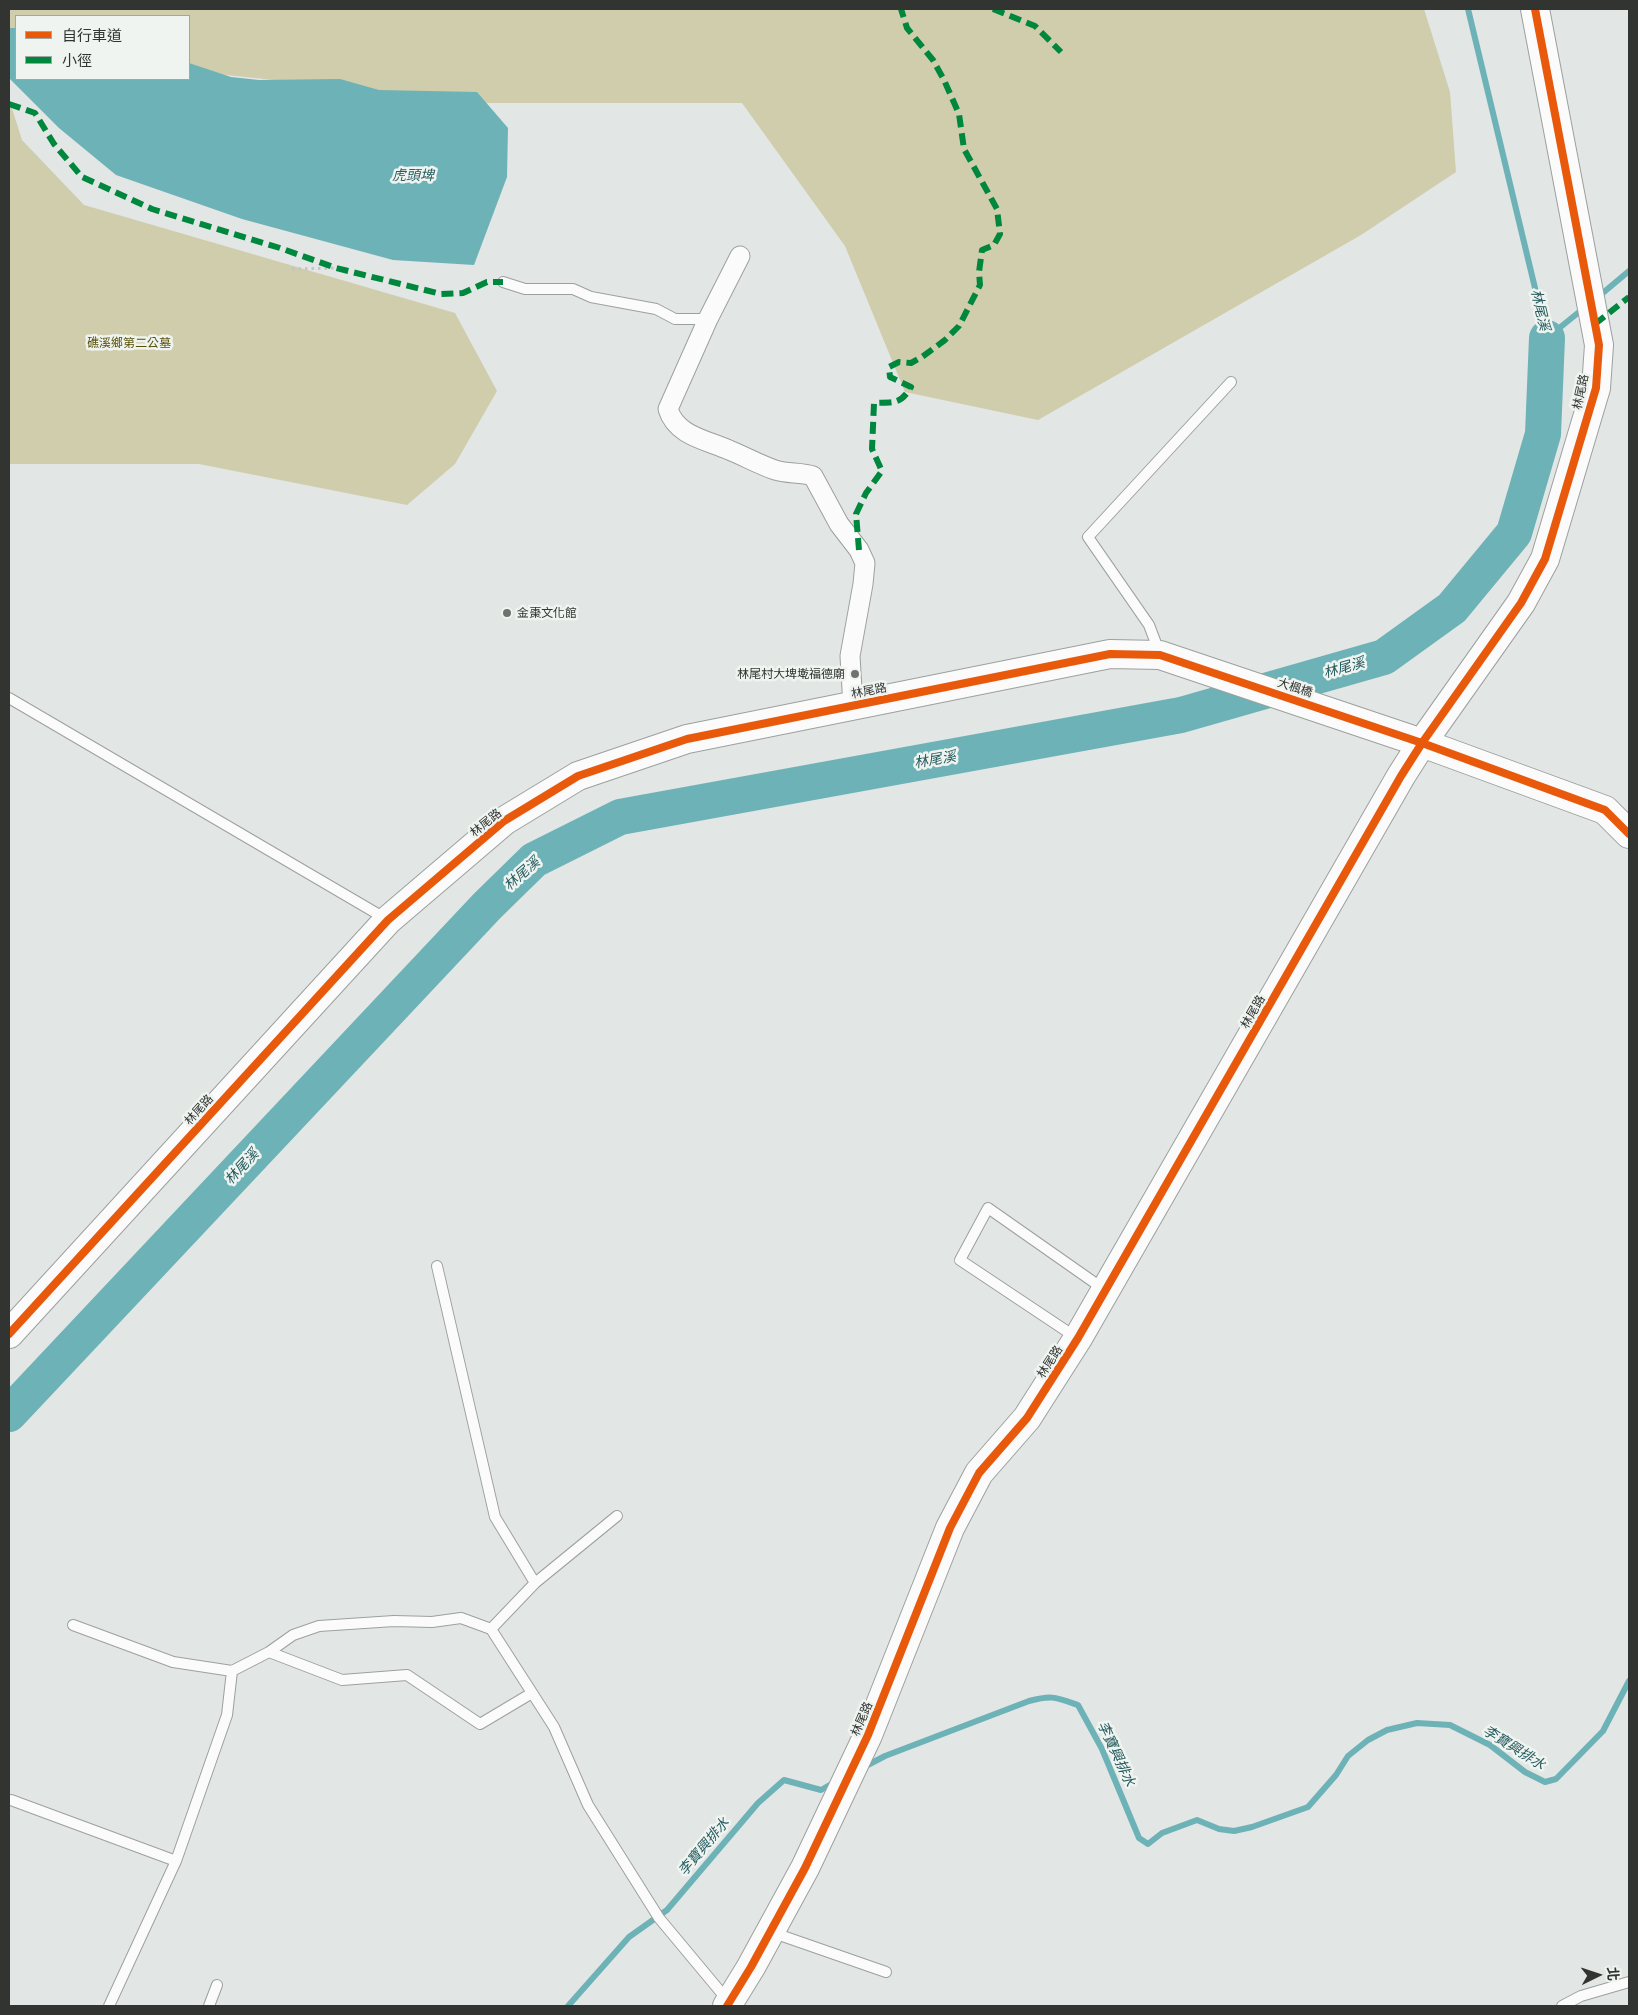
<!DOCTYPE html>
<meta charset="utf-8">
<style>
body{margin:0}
#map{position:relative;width:1638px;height:2015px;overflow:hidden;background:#e2e6e4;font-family:Mulish,"Noto Sans TC",sans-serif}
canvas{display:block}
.frame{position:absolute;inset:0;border:10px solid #323432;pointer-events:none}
.legend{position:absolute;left:15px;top:15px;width:175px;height:65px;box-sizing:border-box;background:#eff4f0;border:1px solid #a3a7a4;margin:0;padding:6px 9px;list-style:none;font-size:15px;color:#323432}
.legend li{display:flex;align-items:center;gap:10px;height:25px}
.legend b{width:25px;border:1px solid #a3a7a4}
.north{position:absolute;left:1573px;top:1950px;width:50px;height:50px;-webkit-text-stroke:4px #eff4f0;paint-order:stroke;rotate:86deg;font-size:14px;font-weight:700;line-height:20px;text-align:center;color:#323432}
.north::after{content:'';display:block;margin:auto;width:18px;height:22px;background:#323432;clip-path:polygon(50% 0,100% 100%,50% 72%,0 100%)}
</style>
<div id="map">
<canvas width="1638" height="2015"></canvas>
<div class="frame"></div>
<ul class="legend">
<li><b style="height:6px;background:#e8590c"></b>自行車道</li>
<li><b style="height:6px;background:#00873e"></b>小徑</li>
</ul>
<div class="north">北</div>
</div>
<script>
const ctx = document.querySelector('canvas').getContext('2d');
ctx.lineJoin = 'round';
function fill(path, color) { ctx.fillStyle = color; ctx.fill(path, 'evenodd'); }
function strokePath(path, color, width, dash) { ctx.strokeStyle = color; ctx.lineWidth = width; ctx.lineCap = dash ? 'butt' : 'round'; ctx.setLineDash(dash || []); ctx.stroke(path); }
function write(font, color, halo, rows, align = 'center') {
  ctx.font = font + ' Mulish,"Noto Sans TC",sans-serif'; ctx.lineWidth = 5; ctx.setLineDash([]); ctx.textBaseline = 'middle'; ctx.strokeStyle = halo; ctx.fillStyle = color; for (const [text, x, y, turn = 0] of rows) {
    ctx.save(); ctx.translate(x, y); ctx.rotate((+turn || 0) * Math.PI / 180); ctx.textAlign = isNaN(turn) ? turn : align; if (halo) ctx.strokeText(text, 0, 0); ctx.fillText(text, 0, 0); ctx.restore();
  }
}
fill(new Path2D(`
 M9 9H1424L1450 92 1456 172 1361 235 1038 420 905 392 845 246 742 103H489L189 71V16H16V47L9 74Z
 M9 99 22 140 84 205 455 313 497 391 455 464 407 505 199 464H9Z`), '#cfcdac');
fill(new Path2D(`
 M9 28H16V79H189V63L231 77 259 80 340 79 379 90 477 92 508 128 507 177 474 265 393 260 242 219 116 175 59 128 9 78Z`), '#6db2b7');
strokePath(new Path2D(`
 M1468 9 1547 338 1584 308
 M1598 297 1629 271
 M864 1767 885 1756 1029 1701C1052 1695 1055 1697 1078 1705L1102 1749 1139 1838 1148 1844 1162 1833 1197 1820 1219 1829 1234 1831 1252 1827 1308 1807 1336 1775 1348 1756 1368 1740 1387 1730 1417 1723 1450 1725 1490 1745 1525 1772 1545 1782 1556 1779 1603 1731 1629 1681
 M568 2006 629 1937 667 1910 758 1803 784 1780 821 1790 835 1782`), '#6db2b7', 6);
strokePath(new Path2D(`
 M9 1414 487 906 534 860 620 817 1181 715 1384 657 1452 608 1514 533 1543 434 1547 338`), '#6db2b7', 36);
const lane = new Path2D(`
 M503 282 525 289H573L591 297 656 309 675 319H708
 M1160 654 1149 625 1088 537 1231 382
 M9 698 388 920
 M437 1266 495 1517 535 1583
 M1077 1338 960 1260 988 1208 1105 1290
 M73 1625 173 1662 232 1671 269 1652 293 1635 319 1626 394 1621 432 1622 461 1618 491 1629 554 1727 588 1805 659 1918 729 2002
 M491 1629 535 1583 617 1516
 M269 1652 342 1680 407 1675 480 1724 532 1693
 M11 1800 176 1861
 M771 1932 886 1972
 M109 2006 176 1861 227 1715 232 1671
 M209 2006 217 1985
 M1562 2006 1581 1996 1629 1982`);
const street = new Path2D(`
 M740 256 708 319 668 409C676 436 707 440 729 450 744 456 760 465 775 470 787 474 801 472 813 476L839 524 859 550 865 563 863 584 850 656 853 706`);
const secondary = new Path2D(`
 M9 1334 388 920 504 821 578 776 687 739 1110 654 1160 655 1422 743 1605 810 1629 834
 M727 2006 751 1967 805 1868 868 1735 950 1528 979 1473 1027 1418 1078 1338 1401 776 1422 743 1521 603 1545 559 1596 388 1599 345 1535 9`);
strokePath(lane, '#9da09e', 12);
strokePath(street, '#9da09e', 21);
strokePath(secondary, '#9da09e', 30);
strokePath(new Path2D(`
 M292 269 336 268`), '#c4c4c4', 3, [2.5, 4]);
strokePath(lane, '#fbfbfb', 10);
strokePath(street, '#fbfbfb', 19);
strokePath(secondary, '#fbfbfb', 28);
strokePath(new Path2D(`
 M993 9 1035 26 1061 52
 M9 104 35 113 54 144 82 177 152 209 280 248 336 268 441 294 463 293 487 282H503
 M1595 324 1629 297
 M859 550 856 514 866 493 882 471 872 449 874 403C894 402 900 405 911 387L890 377 889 367 899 362 911 363 922 357 945 340 959 326 980 285 979 272 982 250 994 245 1000 234 997 209 964 149 959 114 944 80 933 60 907 28 901 9`), '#00873e', 6, [12, 6]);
strokePath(new Path2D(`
 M9 1334 388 920 504 821 578 776 687 739 1110 654 1160 655 1422 743 1605 810 1629 834
 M727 2006 751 1967 805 1868 868 1735 950 1528 979 1473 1027 1418 1078 1338 1401 776 1422 743 1521 603 1545 559 1596 388 1599 345 1535 9`), '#e8590c', 8);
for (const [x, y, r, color] of [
 [507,613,5,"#707270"],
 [855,674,5,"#707270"]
]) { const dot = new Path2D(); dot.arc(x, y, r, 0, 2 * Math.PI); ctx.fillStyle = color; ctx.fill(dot); strokePath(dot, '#eff4f0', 2); }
write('12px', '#584f06', '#eff4f0', [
 ["礁溪鄉第二公墓",129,343]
]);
write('12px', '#323432', '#eff4f0', [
 ["林尾路",1581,392,-78],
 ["大楓橋",1295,688,18],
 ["林尾路",869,691,-11],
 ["林尾路",486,823,-39],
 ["林尾路",1253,1012,-60],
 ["林尾路",199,1110,-48],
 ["林尾路",1050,1362,-57],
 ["林尾路",862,1719,-67]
]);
write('12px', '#323432', '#eff4f0', [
 ["金棗文化館",517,613],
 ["林尾村大埤墘福德廟",845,674,"right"]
], 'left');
write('italic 14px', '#265c60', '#eff4f0', [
 ["虎頭埤",413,176],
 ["林尾溪",1540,310,77],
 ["林尾溪",1344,668,-16],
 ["林尾溪",935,760,-10],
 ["林尾溪",522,874,-41],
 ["林尾溪",242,1167,-47],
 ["李寶興排水",1514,1748,32],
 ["李寶興排水",1116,1754,65],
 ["李寶興排水",704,1847,-50]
]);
</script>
